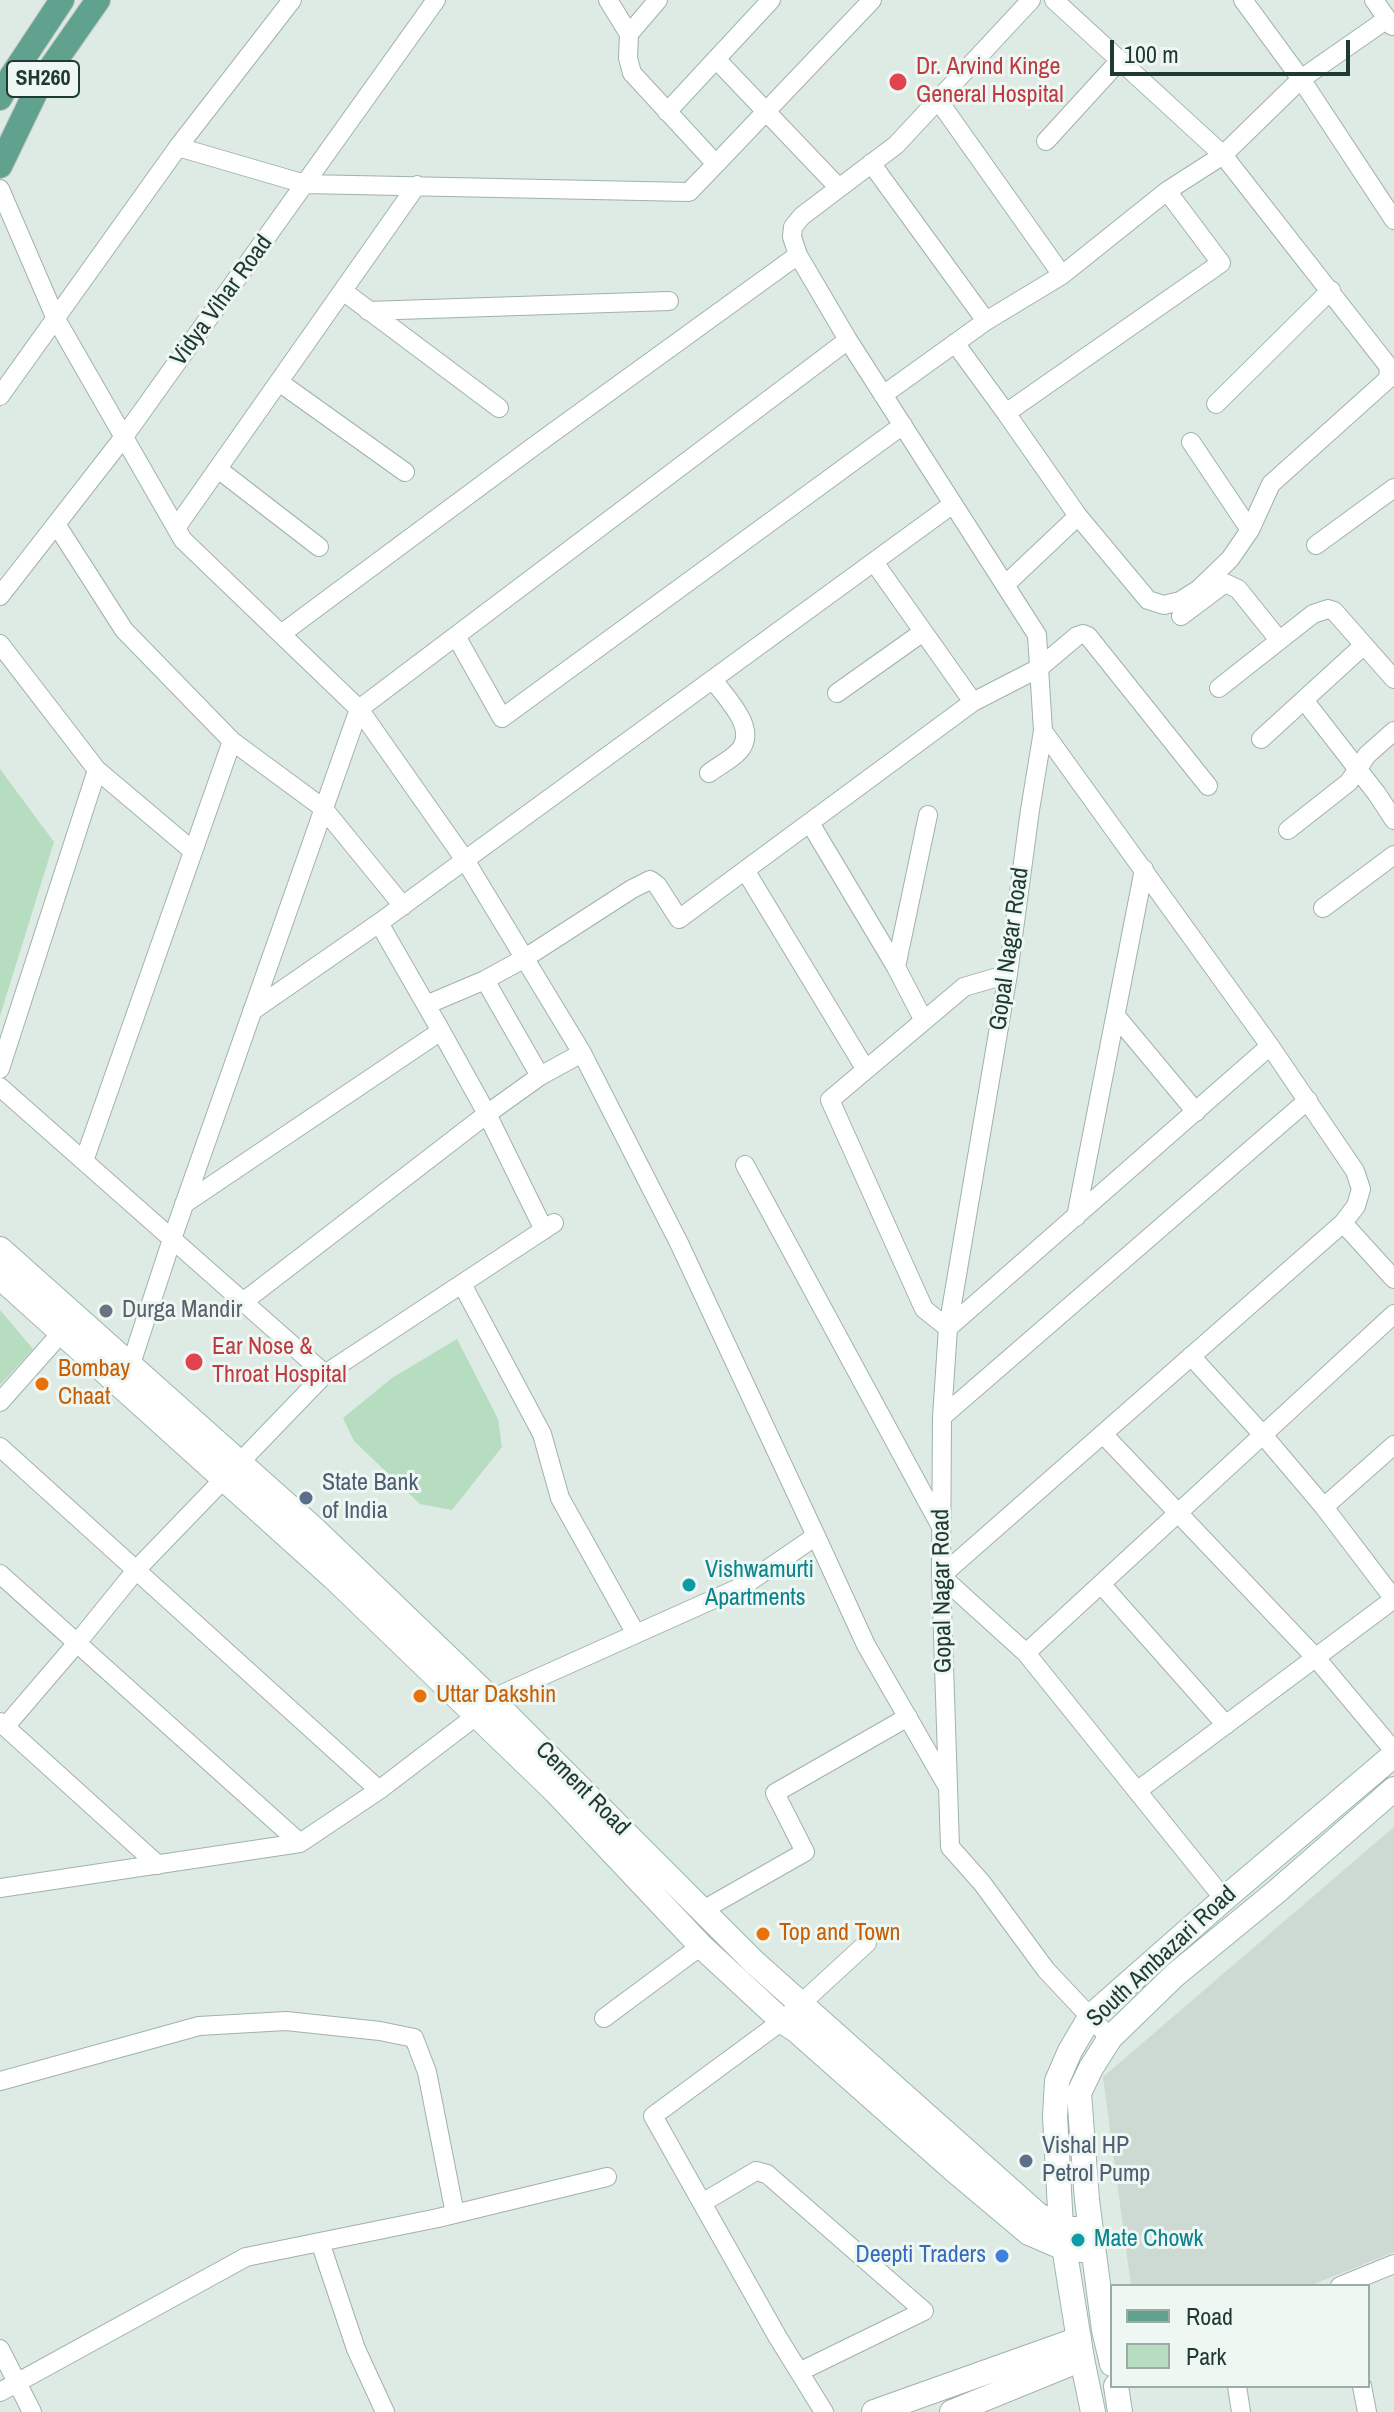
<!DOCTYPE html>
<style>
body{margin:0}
#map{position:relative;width:1394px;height:2412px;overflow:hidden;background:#deeae4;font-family:"Archivo Narrow",sans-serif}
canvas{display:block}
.legend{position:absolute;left:1110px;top:2284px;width:260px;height:104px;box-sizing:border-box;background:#eef7f2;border:2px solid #9baba5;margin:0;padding:10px 14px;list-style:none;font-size:24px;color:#1f3a32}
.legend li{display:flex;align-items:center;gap:16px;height:40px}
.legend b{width:40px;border:2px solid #9baba5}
.scale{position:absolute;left:1110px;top:40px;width:240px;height:36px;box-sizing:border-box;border:4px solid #1f3a32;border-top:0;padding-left:10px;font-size:24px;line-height:28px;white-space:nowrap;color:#1f3a32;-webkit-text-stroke:6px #eef7f2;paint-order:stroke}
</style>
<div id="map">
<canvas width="1394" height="2412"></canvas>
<ul class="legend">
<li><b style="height:10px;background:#61a28f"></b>Road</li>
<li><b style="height:22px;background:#b6ddbf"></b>Park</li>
</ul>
<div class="scale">100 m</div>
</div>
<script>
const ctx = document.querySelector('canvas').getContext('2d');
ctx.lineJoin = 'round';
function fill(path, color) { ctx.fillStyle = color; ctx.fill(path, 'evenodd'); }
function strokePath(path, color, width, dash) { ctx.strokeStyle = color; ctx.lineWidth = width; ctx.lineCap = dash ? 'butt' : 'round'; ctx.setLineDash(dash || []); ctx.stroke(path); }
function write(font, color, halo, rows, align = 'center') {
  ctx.font = font + ' "Archivo Narrow",sans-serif'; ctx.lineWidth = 6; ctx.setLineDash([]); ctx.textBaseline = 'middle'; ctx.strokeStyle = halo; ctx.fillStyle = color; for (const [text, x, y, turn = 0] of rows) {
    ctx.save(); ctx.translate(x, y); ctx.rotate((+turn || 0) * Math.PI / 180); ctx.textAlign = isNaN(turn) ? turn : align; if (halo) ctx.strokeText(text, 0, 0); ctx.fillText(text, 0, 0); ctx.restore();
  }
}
fill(new Path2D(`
 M1394 1827V2252L1309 2286H1131L1103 2077Z`), '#ccdad3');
fill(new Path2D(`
 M0 769 54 842 0 1016Z
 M0 1310 33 1349 0 1385Z
 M457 1339 498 1419 502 1447 452 1510 420 1504 354 1441 343 1418 392 1378Z`), '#b6ddbf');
const minor = new Path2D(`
 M1031 0 896 145 802 216 793 227 792 237 798 255 848 340 1037 635 1043 731 1030 810 1008 974 948 1328 942 1417 941 1576 950 1847 982 1883 1046 1970 1110 2038
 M1054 0 1223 155 1389 367 1388 379 1271 484 1250 530 1230 559 1199 589 1180 601 1164 605 1148 600 1078 516 1006 413 1221 263 1167 191
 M1374 0 1392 26
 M1387 19 1301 79 1394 220
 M629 34 658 0
 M716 59 839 188
 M938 100 1062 275
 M667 112 771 0
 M1046 141 1120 60
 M178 147 305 184 689 192 716 164 632 73 628 58 629 34 608 0
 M871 163 986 321 883 395
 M716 164 872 0
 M0 189 56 319 183 540 359 709 465 860 953 504
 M343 291 499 408
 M368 311 669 301
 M986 321 1062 275 1167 191 1223 155 1301 79 1243 0
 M955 343 1006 413
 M279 382 405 472
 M0 396 178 147 292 0
 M1216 404 1331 290
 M1191 442 1250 530
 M218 469 319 547
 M56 524 124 630 232 741 323 808 403 906
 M176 528 417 185
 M1316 545 1394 488
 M874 562 973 702 1039 668 1077 636 1083 634 1088 636 1208 786
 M1005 585 1078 516
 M0 596 123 438 436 0
 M1181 616 1225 583 1238 589 1279 640
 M281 634 537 444 798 255
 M456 636 502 718 903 425
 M0 644 97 770 193 851
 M1219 688 1313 614 1328 609 1334 611 1394 679
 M837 693 923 632
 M1304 700 1377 794 1394 820
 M1043 731 1270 1046 1355 1171 1361 1189 1356 1206 1343 1223 941 1576 1026 1653 1224 1899
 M1261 739 1364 645
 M709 773C718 766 731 760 739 751 759 729 726 698 714 681
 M810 823 896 967 924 1021
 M1288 830 1349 782 1367 755 1394 731
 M745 870 866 1070
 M1323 908 1394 855
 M896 967 928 815
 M1008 974 964 987 830 1100 924 1309 948 1328 1270 1046
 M485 980 540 1076
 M426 1005 485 980 525 958 632 889 650 880 657 885 679 919 973 702
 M252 1011 379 923
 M1116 1016 1196 1112
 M0 1069 97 770
 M0 1087 325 1374
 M84 1161 232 741
 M745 1165 940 1525
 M184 1204 441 1031 379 923 465 860 582 1053 679 1243 816 1536
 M1076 1217 1144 869
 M1343 1223 1394 1279
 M544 1230 487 1114 540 1076 582 1053
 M462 1284 542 1434 560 1498 636 1634
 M243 1302 487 1114 441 1031
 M131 1364 172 1239 359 709 848 340
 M0 1402 62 1332
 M942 1417 1308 1100
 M1103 1434 1316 1658 1394 1751
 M0 1447 379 1790
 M1324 1507 1394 1445
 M0 1574 300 1843
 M1101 1584 1226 1725
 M1026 1653 1394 1314
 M0 1722 158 1865
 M5 1727 77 1643 137 1569 325 1374 554 1223
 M1137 1791 1394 1599 1324 1507 1263 1435 1191 1356
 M0 1888 300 1843 379 1790 476 1716 491 1699 743 1586 816 1536 866 1645 946 1784
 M703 1910 805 1852 775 1793 908 1717
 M604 2018 701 1946
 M0 2081 199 2026 286 2021 380 2031 414 2038 427 2072 455 2214
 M702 2203 756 2171 767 2174 924 2311 799 2372
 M320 2242 356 2349 385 2412
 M1340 2286 1394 2264
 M0 2349 32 2412
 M1237 2386 1241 2412
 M1362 2386 1367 2412
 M0 2392 246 2257 438 2218 607 2177
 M824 2412 777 2336 653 2116 782 2021 867 1943`);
const tertiary = new Path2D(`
 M874 2412 1079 2339
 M952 2412 1082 2359`);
const secondary = new Path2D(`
 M0 1249 314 1529 491 1699 755 1963 1037 2214 1061 2228 1089 2230
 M0 1277 334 1578 555 1791 701 1946 782 2021 797 2031 954 2170 1029 2233 1064 2248 1092 2251
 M1112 2364 1104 2330 1087 2200 1079 2093 1091 2068 1110 2038 1175 1975 1276 1892 1394 1789
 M1116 2386 1120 2412
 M1093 2412 1082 2359 1061 2228 1055 2116 1057 2081 1070 2051 1090 2017 1224 1899 1394 1755`);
const primary = new Path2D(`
 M0 98 11 77 62 0
 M0 166 40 83 98 0`);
strokePath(minor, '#a1b2ab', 20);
strokePath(tertiary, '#a1b2ab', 26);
strokePath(secondary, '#9db6ac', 26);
strokePath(primary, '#bcc4c2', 26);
strokePath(minor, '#fff', 18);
strokePath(tertiary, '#fff', 24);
strokePath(secondary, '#fff', 24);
strokePath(primary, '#61a28f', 24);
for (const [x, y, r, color] of [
 [898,82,10,"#e0444e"],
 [106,1311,8,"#6b7280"],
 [194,1362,10,"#e0444e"],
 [42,1384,8,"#e8710a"],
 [306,1498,8,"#5c6f8a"],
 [689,1585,8,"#0f9aa8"],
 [420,1696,8,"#e8710a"],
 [763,1934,8,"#e8710a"],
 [1026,2161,8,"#5c6f8a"],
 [1078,2240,8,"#0f9aa8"],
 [1002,2256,8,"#3f7fe0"]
]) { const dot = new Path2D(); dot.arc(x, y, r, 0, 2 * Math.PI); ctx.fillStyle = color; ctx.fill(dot); strokePath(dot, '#eef7f2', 3); }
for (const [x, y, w] of [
 [43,79,72]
]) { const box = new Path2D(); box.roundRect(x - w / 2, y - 18, w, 36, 6); ctx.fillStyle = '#eef7f2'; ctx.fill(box); strokePath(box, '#1f3a32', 2); }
write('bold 22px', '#1f3a32', null, [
 ["SH260",43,79]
]);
write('24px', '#be3a42', '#eef7f2', [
 ["Dr. Arvind Kinge",916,68],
 ["General Hospital",916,96],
 ["Ear Nose &",212,1348],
 ["Throat Hospital",212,1376]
], 'left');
write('24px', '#1f3a32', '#eef7f2', [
 ["Vidya Vihar Road",222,301,-54],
 ["Gopal Nagar Road",1010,949,-82],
 ["Gopal Nagar Road",943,1591,-91],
 ["Cement Road",582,1789,45],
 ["South Ambazari Road",1162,1957,-43]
]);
write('24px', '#5b616d', '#eef7f2', [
 ["Durga Mandir",122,1311]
], 'left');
write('24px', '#c56008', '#eef7f2', [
 ["Bombay",58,1370],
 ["Chaat",58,1398],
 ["Uttar Dakshin",436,1696],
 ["Top and Town",779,1934]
], 'left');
write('24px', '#4e5e75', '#eef7f2', [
 ["State Bank",322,1484],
 ["of India",322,1512],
 ["Vishal HP",1042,2147],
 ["Petrol Pump",1042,2175]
], 'left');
write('24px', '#0d838f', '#eef7f2', [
 ["Vishwamurti",705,1571],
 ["Apartments",705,1599],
 ["Mate Chowk",1094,2240]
], 'left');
write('24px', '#366cbe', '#eef7f2', [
 ["Deepti Traders",986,2256]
], 'right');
</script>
